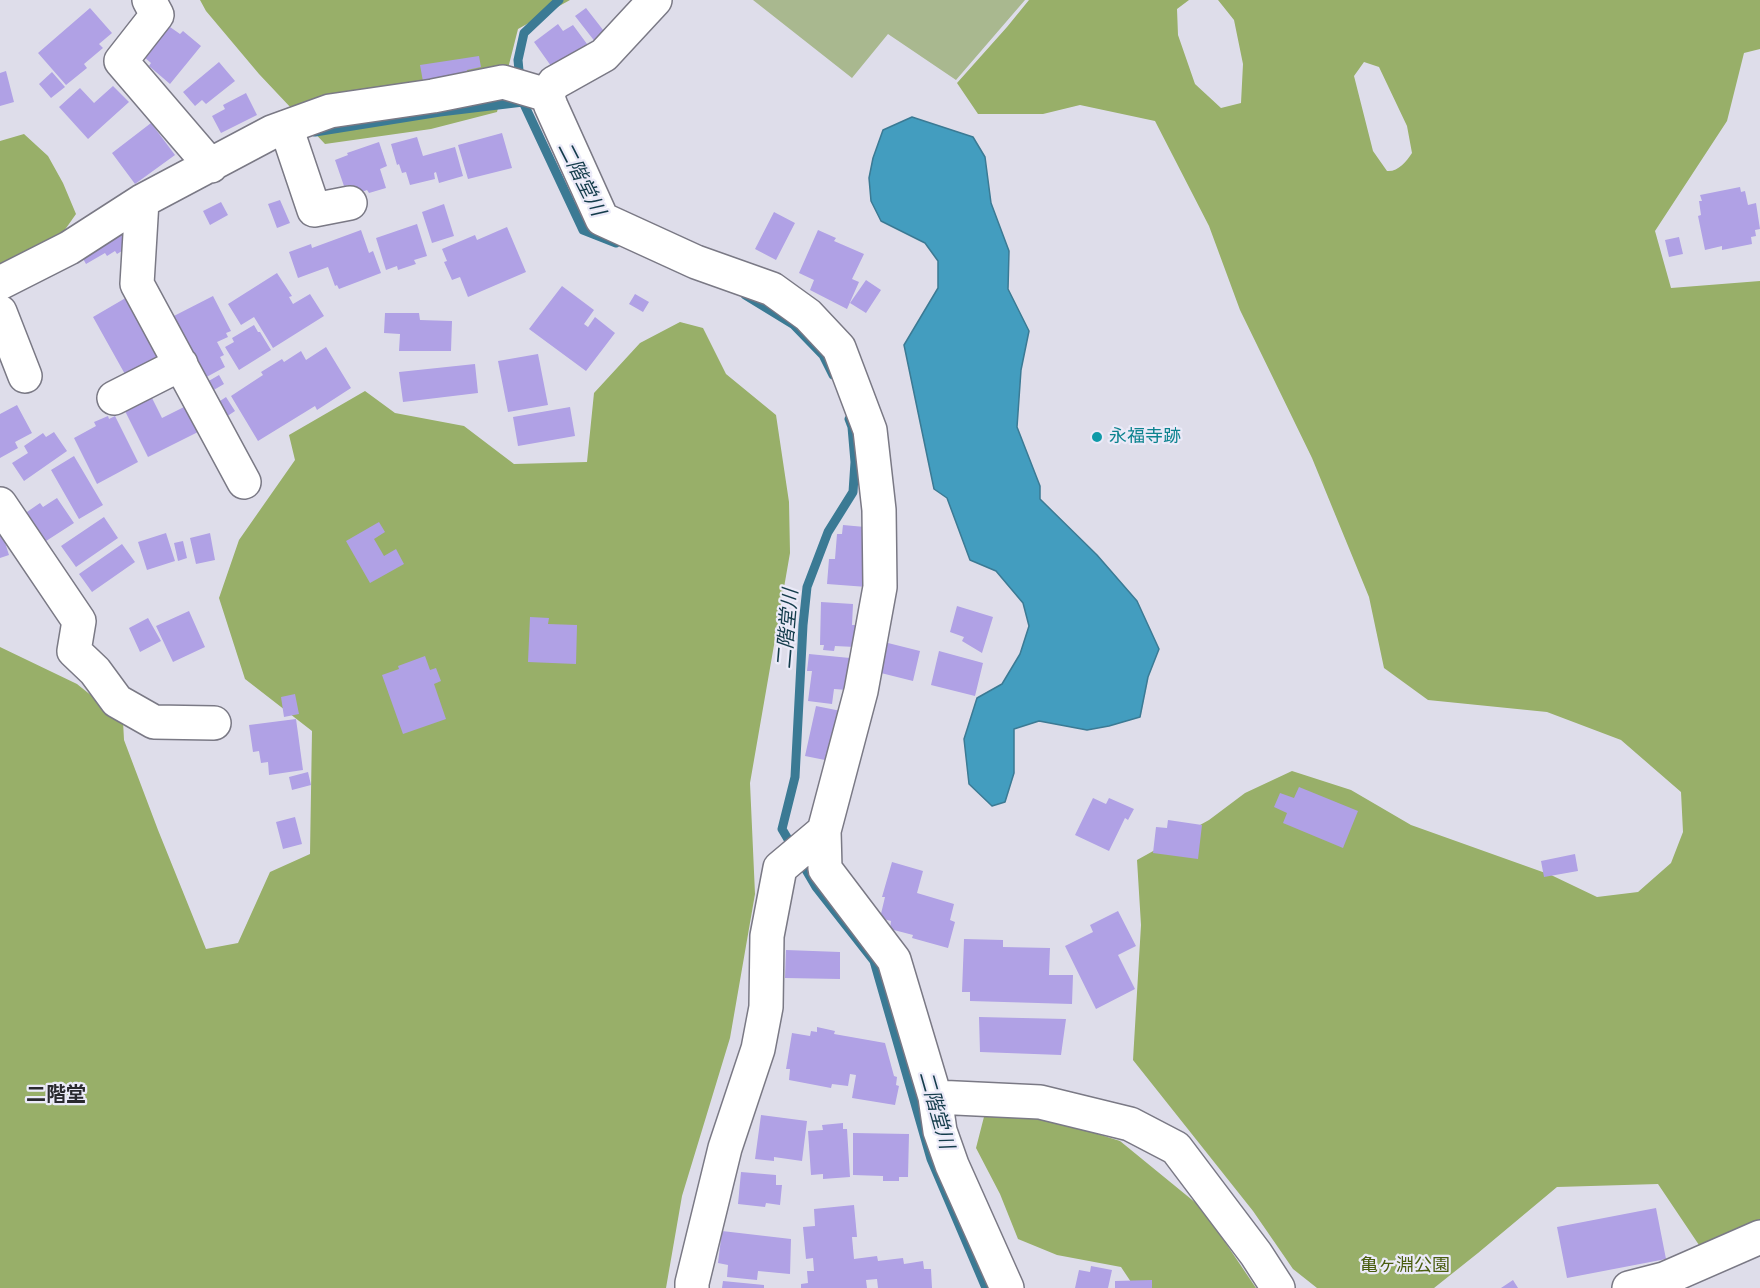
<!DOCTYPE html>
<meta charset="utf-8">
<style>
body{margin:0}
canvas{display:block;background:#deddea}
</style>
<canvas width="1760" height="1288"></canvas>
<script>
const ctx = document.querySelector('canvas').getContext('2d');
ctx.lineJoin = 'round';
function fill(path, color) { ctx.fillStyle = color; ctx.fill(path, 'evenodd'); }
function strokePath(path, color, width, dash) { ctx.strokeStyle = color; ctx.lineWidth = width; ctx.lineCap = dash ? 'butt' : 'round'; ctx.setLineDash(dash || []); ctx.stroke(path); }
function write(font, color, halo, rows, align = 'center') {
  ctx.font = font + ' Montserrat,"Noto Sans JP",sans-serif'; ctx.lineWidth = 4.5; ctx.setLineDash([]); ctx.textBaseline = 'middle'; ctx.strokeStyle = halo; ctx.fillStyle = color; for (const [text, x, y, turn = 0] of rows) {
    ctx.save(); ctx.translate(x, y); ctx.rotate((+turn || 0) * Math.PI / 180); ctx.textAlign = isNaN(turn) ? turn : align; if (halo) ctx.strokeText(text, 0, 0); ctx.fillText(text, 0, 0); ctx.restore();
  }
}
fill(new Path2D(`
 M753 0H1025L956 80 888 34 852 78Z`), '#a9b88f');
fill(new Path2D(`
 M200 0H570L518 29 497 112 431 129 325 144 259 74 206 11Z
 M1029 0H1189L1177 9 1178 35 1195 84 1221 108 1241 103 1243 64 1234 20 1218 0H1760V49L1744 53 1727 121 1655 231 1671 288 1760 281V1219L1701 1248 1658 1184 1557 1187 1478 1253 1434 1288H1317L1293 1269 1253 1211 1133 1060 1141 925 1137 860 1209 820 1245 793 1292 771 1351 790 1411 825 1551 875 1597 897 1638 892 1671 863 1683 832 1681 792 1621 740 1547 712 1428 700 1384 668 1369 597 1312 458 1240 310 1209 226 1155 121 1080 105 1043 114H978L957 83 1007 27ZM1364 62 1379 67 1407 126 1412 153C1406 162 1398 172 1387 171L1373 151 1354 76Z
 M24 134 48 156 63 183 76 214 50 251 0 265V141Z
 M680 322 703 328 726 374 776 415 789 502 790 553 750 783 755 894 730 1038 682 1196 666 1288H0V647L77 684 123 721 124 740 158 830 206 949 238 943 270 872 310 854 312 731 245 679 219 598 239 540 295 460 289 435 365 391 395 413 464 426 514 464 587 462 594 393 640 343Z
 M986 1109 1034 1114 1120 1141 1202 1208 1256 1288H1135L1121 1267 1057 1255 1018 1239 1000 1194 976 1148Z`), '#98af69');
const water = new Path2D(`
 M912 117 973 137 985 157 991 203 1009 251 1008 289 1029 331 1021 370 1017 427 1040 486V499L1097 555 1137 601 1159 649 1148 677 1140 717 1109 726 1087 730 1039 721 1014 729V773L1005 802 992 806 969 784 964 739 977 698 1002 684 1020 654 1029 626 1023 603 996 571 970 560 947 498 934 489 904 345 938 288V261L925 243 881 221 871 201 869 178 873 158 883 130Z`);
fill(water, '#439dbf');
strokePath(water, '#3b7a94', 1.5);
strokePath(new Path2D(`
 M520 81 518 60 524 33 559 0
 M522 94 523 102 583 230 616 243
 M315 132 440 112 523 102
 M745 295 794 325 823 355 833 375
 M849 419 852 427 855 462 853 492 828 532 807 587 803 625 795 777 782 829 816 887 874 961 931 1159 986 1288`), '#3b7a94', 9);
fill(new Path2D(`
 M90 8 112 33 99 44 103 48 84 64 87 68 66 85 38 53Z
 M586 8 607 35 596 43 575 16Z
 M558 24 563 31 573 25 590 48 556 73 534 42Z
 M170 27 180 34 183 31 201 46 170 84 149 66 151 63 144 57Z
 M479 56 481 67 467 70 468 79 424 87 420 65Z
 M219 62 235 81 206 104 202 100 195 106 183 92Z
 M6 71 14 102 0 106V73Z
 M52 72 65 87 51 98 39 84Z
 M113 86 129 102 88 139 59 107 80 88 94 103Z
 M246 93 257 115 221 133 212 116 225 109 223 105Z
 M151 123 175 155 135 184 112 153Z
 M502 133 512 168 468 179 458 145Z
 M417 137 423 156 455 147 463 176 439 183 436 172 434 173 435 179 410 185 406 172 402 173 399 164 397 165 391 144Z
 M379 142 387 166 380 169 386 188 369 193 367 190 359 193 357 188 349 190 348 185 344 186 335 160 348 155 347 153Z
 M1740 187 1741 192 1745 191 1748 205 1756 203 1760 229 1755 230 1756 236 1751 237 1752 244 1722 250V246L1705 250 1698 216 1701 215 1699 201H1702L1700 195Z
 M280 200 290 223 277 228 268 204Z
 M221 202 228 215 210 225 203 211Z
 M444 204 454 236 432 243 422 212Z
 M774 212 795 223 776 260 755 249Z
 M417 224 427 256 414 260 416 264 398 270 397 266 386 270 376 238Z
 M507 227 526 272 468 297 460 277 452 280 444 262 447 261 442 249 475 235 477 240Z
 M123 228 133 244 117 254 115 251 107 256 105 253 86 264 81 255Z
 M361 230 369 253 373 251 381 273 339 289 337 285 335 286 328 267 298 278 289 252 311 244 312 248Z
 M818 230 836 238 834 241 864 254 852 279 859 282 847 309 810 290 814 280 799 273Z
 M1679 237 1683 254 1669 257 1665 240Z
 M277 273 292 296 289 297 293 304 310 294 324 316 273 348 254 317 241 325 228 304Z
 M866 280 881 290 866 313 850 303Z
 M562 286 594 310 584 324 588 327 595 317 615 333 586 371 529 329Z
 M635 294 649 302 643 312 629 304Z
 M129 296 162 356 126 376 93 317Z
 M213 296 231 331 226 333 228 337 217 342 224 355 220 357 225 367 201 380 170 318Z
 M385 313H419L420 320 452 321 451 351H399L400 334 384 333Z
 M254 325 258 332H260L271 350 239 370 225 347 234 342 232 338Z
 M326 347 351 388 317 410 315 406 258 441 231 396 263 375 261 372 282 359 284 362 301 351 306 360Z
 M538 354 548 405 508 412 498 361Z
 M475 364 478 393 403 402 399 372Z
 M219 375 224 384 212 391 207 382Z
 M149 392 162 418 188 405 202 430 148 457 122 405Z
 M226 397 235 411 226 417 217 403Z
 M17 405 32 433 15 442 18 448 0 458V414Z
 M570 407 575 436 518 446 513 417Z
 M108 416 109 419 115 416 138 462 97 484 74 438 96 426 94 422Z
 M54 432 67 451 24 481 12 463 28 453 24 446 43 433 46 437Z
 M74 456 103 505 79 519 51 470Z
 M57 498 74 523 43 543 24 514 40 503 43 507Z
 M104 517 118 538 76 567 61 546Z
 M379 522 385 532 374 539 384 556 396 549 404 564 370 583 346 541Z
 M843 525 865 527 867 587 827 584 829 559H835L837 534H842Z
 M0 527 9 555 0 558Z
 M166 533 175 561 147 570 138 542Z
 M210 533 215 560 196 564 190 538Z
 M183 541 187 558 178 561 174 543Z
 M122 544 135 562 92 592 79 574Z
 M821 602 853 604 852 625H855V647L835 646 834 651 823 650 824 645H820Z
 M957 606 993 617 982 653 962 641 964 637 950 632Z
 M189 611 205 647 173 662 156 626Z
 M530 617 549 618 548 624 577 625 576 664 528 662Z
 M148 618 161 641 140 652 129 628Z
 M884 642 920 651 913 681 877 672Z
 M939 651 983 663 975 696 931 685Z
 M809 654 850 658 847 690 834 689 832 704 808 701 812 671H807Z
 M425 656 430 670 436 668 441 681 434 684 446 719 403 734 382 675 399 669 398 666Z
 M295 694 299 714 284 717 281 697Z
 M816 706 841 711 830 761 805 756Z
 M296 719 303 770 269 775 268 762 261 763 259 751 253 752 249 725Z
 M308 772 311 785 292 790 289 777Z
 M1299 787 1358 811 1343 848 1283 823 1287 813 1274 807 1280 793 1294 798Z
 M1093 798 1106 804 1109 798 1134 809 1128 820 1125 818 1109 851 1075 835Z
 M295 817 302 844 283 849 276 822Z
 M1168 820 1202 825 1198 859 1153 853 1156 827 1167 828Z
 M1575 854 1578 871 1544 877 1541 861Z
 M892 862 923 871 917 893 954 904 950 920 955 922 948 948 912 938 913 935 890 929 891 921 880 918 885 897H882Z
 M1118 911 1136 946 1118 955 1135 989 1096 1009 1065 946 1093 932 1090 925Z
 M964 939 1003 940V947L1050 948 1049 975H1073L1072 1004 970 1001V992H962Z
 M786 950 840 952V979L785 978Z
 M979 1017 1066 1019 1061 1055 980 1052Z
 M817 1027 835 1031 834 1034 885 1043 894 1076 897 1077 896 1085 899 1086 895 1105 852 1098 856 1075 850 1074 848 1086 832 1084 831 1088 789 1080 790 1069H786L792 1033 810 1036 811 1031 817 1032Z
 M761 1115 807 1121 802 1161 774 1157V1161L755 1159Z
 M843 1123V1129H847L850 1177 823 1179V1174L811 1175 808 1131 823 1130 822 1125Z
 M853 1133 909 1134 908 1177H899V1181H883V1176L853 1175Z
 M741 1172 776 1175V1185H782L780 1205 766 1203 765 1207 738 1204Z
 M854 1205 857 1237H852L854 1259 877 1256 878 1261 903 1258 904 1264 923 1261 924 1269H931L932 1288H878L877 1279 866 1280 867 1288H801V1284L808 1283 807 1271H814L813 1258 806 1259 803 1227 815 1226 814 1209Z
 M1656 1208 1666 1259 1567 1278 1557 1227Z
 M722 1231 791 1239 790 1274 758 1271 757 1280 727 1277 728 1265 718 1263Z
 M1091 1266 1112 1270 1108 1288H1075L1079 1270 1090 1272Z
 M1152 1280V1288H1115V1281Z
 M1513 1280 1518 1288H1501Z
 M723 1281 764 1285V1288H722Z`), '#b0a1e5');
const minor = new Path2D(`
 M149 0 157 15 121 61 211 166
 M655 0 604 55 554 83 547 95 551 106 602 219 696 262 772 289 808 315 839 348 870 430 879 510 880 587 861 691 824 831 825 869 894 960 935 1097 940 1131 952 1165 1007 1288
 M286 127 314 210 350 203
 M142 201 137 284 244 482
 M0 283 69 248 142 201 272 132 330 111 433 96 503 82 547 95
 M0 312 25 376
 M114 398 181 364
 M0 504 79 621 74 651 95 671 117 701 154 722 214 723
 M935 1097 1040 1102 1130 1124 1176 1148 1256 1254 1278 1288
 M692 1288V1283L725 1148 758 1049 766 1007 767 936 780 868 824 831
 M1629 1288 1664 1279 1760 1237`);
strokePath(minor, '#7a7985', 36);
strokePath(minor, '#fff', 33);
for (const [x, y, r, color] of [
 [1097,437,6,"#0f9aa8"]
]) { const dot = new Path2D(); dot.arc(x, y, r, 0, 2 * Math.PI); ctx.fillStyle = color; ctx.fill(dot); strokePath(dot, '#ebeaf8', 2); }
write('18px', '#0d838f', '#ebeaf8', [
 ["永福寺跡",1109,437]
], 'left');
write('18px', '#4a5e10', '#ebeaf8', [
 ["亀ヶ淵公園",1405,1266]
]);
write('italic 20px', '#143c4b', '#ebeaf8', [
 ["二階堂川",581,179,63],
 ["二階堂川",788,629,-85],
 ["二階堂川",936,1110,74]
]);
write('bold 20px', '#29292e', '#ebeaf8', [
 ["二階堂",56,1095]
]);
</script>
